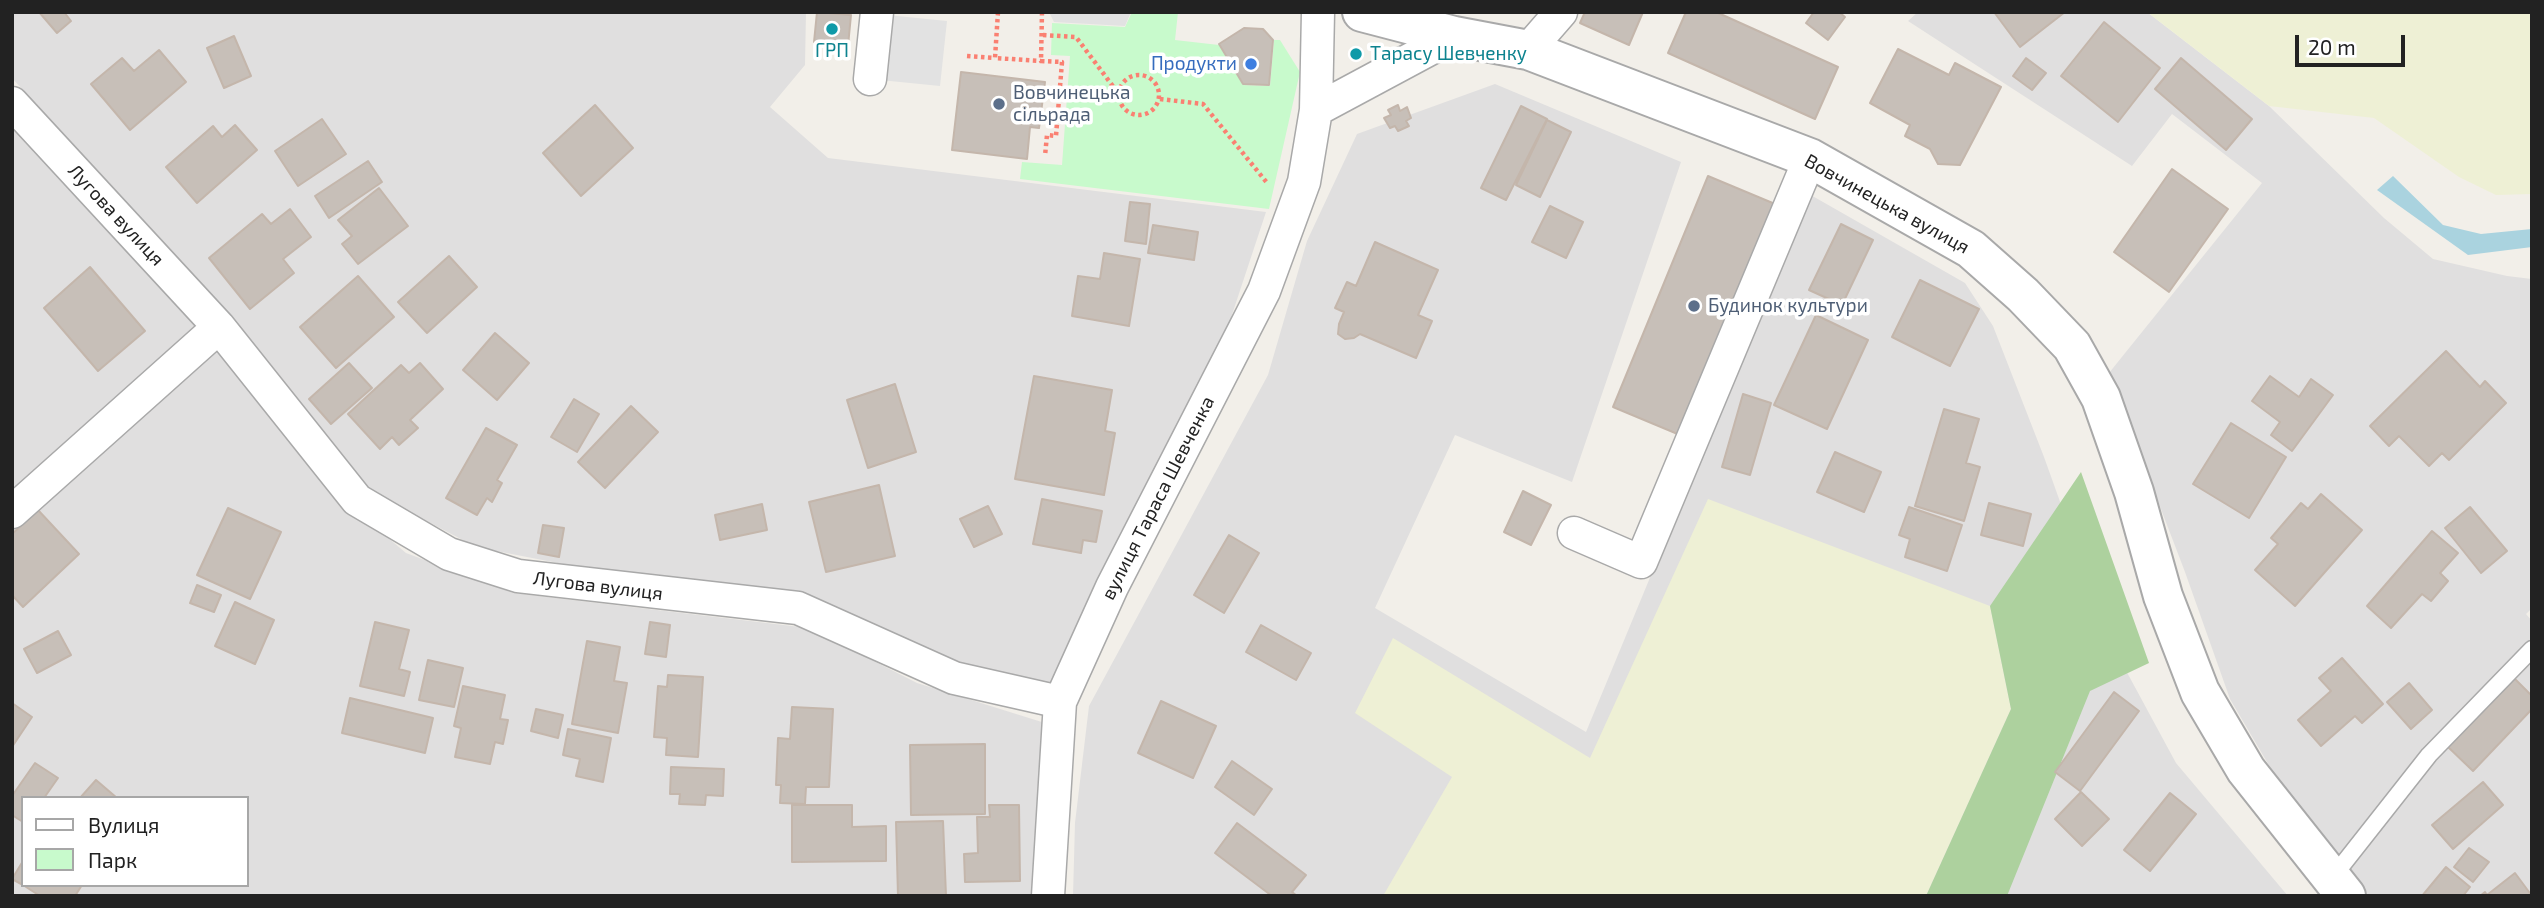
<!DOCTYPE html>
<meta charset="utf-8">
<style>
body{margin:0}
#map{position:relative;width:2544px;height:908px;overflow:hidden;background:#f2efe9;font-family:"Exo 2",sans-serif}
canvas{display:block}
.frame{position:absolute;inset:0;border:14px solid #222;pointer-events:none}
.legend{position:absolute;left:21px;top:796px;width:228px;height:91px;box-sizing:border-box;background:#fff;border:2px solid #a7a7a7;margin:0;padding:9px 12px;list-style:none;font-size:21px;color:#222}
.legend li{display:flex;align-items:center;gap:14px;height:35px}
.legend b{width:35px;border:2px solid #a7a7a7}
.scale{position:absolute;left:2295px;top:35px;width:110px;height:32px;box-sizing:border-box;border:4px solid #222;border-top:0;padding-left:9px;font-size:21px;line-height:24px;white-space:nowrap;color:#222;-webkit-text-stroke:5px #fff;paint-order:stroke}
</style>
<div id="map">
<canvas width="2544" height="908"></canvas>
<div class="frame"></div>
<ul class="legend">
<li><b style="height:9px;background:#fff"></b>Вулиця</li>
<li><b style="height:19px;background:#c8facc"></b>Парк</li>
</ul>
<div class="scale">20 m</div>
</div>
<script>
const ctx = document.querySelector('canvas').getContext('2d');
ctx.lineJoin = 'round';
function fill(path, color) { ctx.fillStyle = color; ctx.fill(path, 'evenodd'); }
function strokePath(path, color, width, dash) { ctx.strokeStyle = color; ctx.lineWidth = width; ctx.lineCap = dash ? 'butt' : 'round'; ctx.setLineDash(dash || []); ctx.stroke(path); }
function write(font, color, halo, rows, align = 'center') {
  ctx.font = font + ' "Exo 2",sans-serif'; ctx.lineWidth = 7; ctx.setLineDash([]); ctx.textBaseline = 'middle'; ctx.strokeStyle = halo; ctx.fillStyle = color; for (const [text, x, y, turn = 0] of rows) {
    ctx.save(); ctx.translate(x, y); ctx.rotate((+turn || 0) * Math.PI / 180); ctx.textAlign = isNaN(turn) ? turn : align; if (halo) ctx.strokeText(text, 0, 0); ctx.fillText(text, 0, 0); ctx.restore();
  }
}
fill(new Path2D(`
 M12 12H806L805 65 770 107 828 158 1266 212 1214 369 1057 693 967 676 807 604 614 574 476 547 366 489 238 326 12 78Z
 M1918 12H2147L2269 106 2384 218 2433 259 2507 276 2532 279V608L2526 614 2532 621V896H2369L2277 779 2230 699 2185 572 2109 373 2262 183 2172 114 2132 166 1908 21Z
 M1495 84 1681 162 1572 482 1455 435 1375 608 1586 732 1809 194 1965 283 1993 326 2044 457 2110 641 2176 763 2288 896H1073L1075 823 1089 706 1268 375 1307 241 1357 134Z
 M12 125 217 347 336 494 406 553 513 593 809 628 917 683 1045 723 1035 835 1033 896H12ZM23 798H247V885H23Z`), '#e0dfdf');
fill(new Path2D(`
 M2147 12H2532V194L2496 195 2459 177 2374 118 2269 106Z
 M1708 499 1990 606 2011 709 1926 896H1383L1452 777 1355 713 1393 638 1590 758Z`), '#eef0d5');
fill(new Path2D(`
 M2081 472 2149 663 2090 691 2007 896H1926L2011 709 1990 606Z`), '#add19e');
fill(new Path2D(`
 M1132 12H1178L1175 40 1219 45 1243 85 1270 86 1274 40H1280L1300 72 1269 209 1020 179 1022 162 1062 165 1070 56 1051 55 1052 23 1125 27Z`), '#c8facc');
fill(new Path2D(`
 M1049 12H1131L1125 26 1054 22Z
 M877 14 947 21 940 86 870 79Z`), '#e2e2e2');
fill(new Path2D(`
 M2393 176 2443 225 2481 234 2532 229V247L2468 255 2377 190Z`), '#aad3df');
const building = new Path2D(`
 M39 12H64L71 21 57 33Z
 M817 12 851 15 848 46 814 42Z
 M1585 12H1643L1629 45 1580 23Z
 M1686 12H1716L1838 67 1815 119 1668 53Z
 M1814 12H1839L1845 17 1828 40 1806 23Z
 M1994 12H2065L2020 47Z
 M2104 22 2160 68 2118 122 2061 76Z
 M1244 28 1263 29 1273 40 1269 85 1243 84 1219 44Z
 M234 36 251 76 224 88 207 48Z
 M1898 49 1949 75 1955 63 2001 87 1960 165 1938 164 1930 149 1905 136 1910 125 1870 103Z
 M159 50 186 82 130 130 91 84 122 58 134 71Z
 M2026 58 2046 73 2032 90 2013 76Z
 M2181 58 2252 119 2226 150 2155 89Z
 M961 72 1045 82 1039 128 1030 127 1027 159 952 150Z
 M595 105 633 148 581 196 543 153Z
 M1398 105 1400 111 1407 107 1411 118 1406 121 1409 126 1398 131 1395 126 1390 128 1384 118 1391 115 1388 110Z
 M1521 106 1547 119 1506 200 1481 188Z
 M322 119 346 154 298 186 275 151Z
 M1547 120 1571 132 1540 197 1516 185Z
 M235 125 257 150 197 203 166 167 213 126 222 137Z
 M368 161 382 182 329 218 315 196Z
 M2172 169 2228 209 2169 292 2114 252Z
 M1708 176 1775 204 1680 435 1613 407Z
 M379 188 408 226 358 264 342 244 352 236 338 220Z
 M1130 202 1150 204 1146 244 1125 241Z
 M1550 206 1583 222 1566 258 1532 242Z
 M290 209 311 237 283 259 294 273 250 309 209 258 262 214 271 224Z
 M1841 224 1873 240 1842 305 1809 290Z
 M1153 225 1198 232 1194 260 1148 253Z
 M1375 242 1438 270 1418 315 1432 321 1416 358 1360 334 1354 338 1345 339 1338 334 1339 324 1344 312 1335 308 1347 282 1356 286Z
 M1104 253 1140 259 1129 326 1072 316 1078 276 1100 279Z
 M449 256 477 287 427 333 398 302Z
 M90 267 145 331 98 371 44 308Z
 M358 276 394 317 336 368 300 327Z
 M1920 280 1979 309 1950 366 1892 337Z
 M1816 315 1868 340 1827 429 1774 405Z
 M495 333 529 363 497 400 463 370Z
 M2446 351 2480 387 2485 381 2506 403 2449 460 2442 453 2429 466 2399 436 2389 446 2370 426Z
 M349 363 372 388 331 424 309 399Z
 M420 363 443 389 410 420 418 428 399 445 392 437 380 449 348 414 401 365 409 373Z
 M1034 376 1112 390 1105 431 1115 433 1104 495 1015 479Z
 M2270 376 2299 397 2311 379 2333 395 2292 451 2271 435 2280 422 2252 401Z
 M895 384 916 452 868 468 847 400Z
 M1743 394 1771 403 1750 475 1722 467Z
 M574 399 599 414 577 452 551 437Z
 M631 406 658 432 605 488 578 462Z
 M1944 409 1979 419 1966 463 1980 467 1964 521 1915 506Z
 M2231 423 2286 457 2249 518 2193 484Z
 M486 428 517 445 497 480 502 483 492 502 487 498 477 515 446 498Z
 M1835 452 1881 472 1864 512 1817 492Z
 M879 485 895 556 826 572 809 502Z
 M1523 491 1551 505 1531 545 1504 532Z
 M2321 494 2362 530 2295 606 2255 570 2278 544 2271 538 2301 503 2308 509Z
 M1042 499 1102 511 1096 542 1083 540 1081 553 1033 544Z
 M1989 503 2031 514 2023 546 1981 535Z
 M762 504 767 530 720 540 715 515Z
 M988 506 1002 534 974 547 960 519Z
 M1909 507 1962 525 1947 571 1905 557 1910 539 1899 535Z
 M2470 507 2507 551 2481 573 2445 528Z
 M228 508 281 532 250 599 197 575Z
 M38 510 79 554 23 607 12 595V534Z
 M543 525 564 528 559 557 538 553Z
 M2432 531 2458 553 2440 573 2448 581 2431 601 2422 594 2391 628 2367 606Z
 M1229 535 1259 553 1224 613 1194 595Z
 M197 585 221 595 214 612 190 603Z
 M235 602 274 620 255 664 215 646Z
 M375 622 409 630 399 669 410 672 404 696 360 686Z
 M650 622 670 625 666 657 645 654Z
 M1261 625 1311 653 1296 680 1246 652Z
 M58 631 71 655 37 673 24 649Z
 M587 641 620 647 614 681 627 683 618 733 572 724Z
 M2342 658 2383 704 2362 723 2355 716 2321 746 2298 720 2331 691 2319 678Z
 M428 660 463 668 454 707 419 700Z
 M668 675 703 677 698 757 666 755 667 738 654 737 658 686 667 687Z
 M2513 677 2532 696V709L2473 771 2447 746Z
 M2409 683 2432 710 2411 729 2387 702Z
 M463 686 505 695 500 719 508 720 503 744 495 742 490 764 455 757 461 728 454 726Z
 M2114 692 2139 711 2080 791 2055 772Z
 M350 698 433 718 425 753 342 733Z
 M1161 701 1216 726 1193 778 1138 753Z
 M12 703 32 717 12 747Z
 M792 707 833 709 829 787H806L805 804 780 803 781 785H776L778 738 790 739Z
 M536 709 563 715 558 738 531 731Z
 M568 729 611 738 603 782 576 776 580 759 563 755Z
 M985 744V814L911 815 910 745Z
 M1232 761 1272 789 1254 815 1215 787Z
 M35 763 58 778 44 798H23V822L12 815V796Z
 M671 767 724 769 723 796 706 795 705 805 679 804 680 794H670Z
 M96 780 117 798H80Z
 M2483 782 2503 805 2453 849 2432 825Z
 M2081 792 2109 819 2082 846 2055 819Z
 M2170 793 2196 814 2150 871 2124 850Z
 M792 805H852V827L886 826V861L792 862Z
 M989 805H1019L1020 881 965 882 964 854 978 853 977 817H990Z
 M943 821 946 896H898L896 822Z
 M1237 823 1306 875 1292 892 1297 896H1272L1215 853Z
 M2469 848 2489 862 2473 882 2454 867Z
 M23 861V885L12 879Z
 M2446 867 2470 887 2463 896H2422Z
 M2515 873 2532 896H2480L2485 892 2487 895Z
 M23 885H82L75 896H40Z`);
fill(building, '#c7bfb8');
strokePath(building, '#c4b6ab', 2);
const service = new Path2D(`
 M2332 878 2429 755 2532 649`);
const minor = new Path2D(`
 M1528 50 1561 12
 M870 79 877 12
 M12 103 219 327 357 500 449 554 518 576 798 608 954 678 1060 702
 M1316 110 1454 36
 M12 512 219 327
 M1574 533 1641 562 1810 158
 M1048 896 1060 702 1112 587 1264 291 1304 182 1316 110 1318 12`);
const tertiary = new Path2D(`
 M1362 12 1454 36 1528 50 1810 158 1971 249 2023 295 2072 346 2101 398 2134 492 2163 596 2200 692 2246 770 2346 896`);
strokePath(service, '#a9a9a9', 19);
strokePath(minor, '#a9a9a9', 35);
strokePath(tertiary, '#a9a9a9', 42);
strokePath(new Path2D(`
 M998 12 995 58 1041 61
 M1042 12 1041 61 1062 62 1056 136 1047 135 1045 156
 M1043 35 1076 37 1118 93
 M967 56 995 58
 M1119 95a20 20 0 1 1 40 0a20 20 0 1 1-40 0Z
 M1060 90 1118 93
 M1160 99 1203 104 1268 184`), '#fa8072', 4.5, [3.5, 3.5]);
strokePath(service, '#fff', 16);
strokePath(minor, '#fff', 32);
strokePath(tertiary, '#fff', 38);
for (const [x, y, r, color] of [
 [832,29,7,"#0f9aa8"],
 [1356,54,7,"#0f9aa8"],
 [1251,64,7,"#3f7fe0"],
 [999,104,7,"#5c6f8a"],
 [1694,306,7,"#5c6f8a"]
]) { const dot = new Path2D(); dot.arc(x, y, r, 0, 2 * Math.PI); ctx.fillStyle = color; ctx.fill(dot); strokePath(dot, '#fff', 2.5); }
write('19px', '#0d838f', '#fff', [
 ["ГРП",832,51],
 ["Тарасу Шевченку",1370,54,"left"]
]);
write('19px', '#366cbe', '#fff', [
 ["Продукти",1237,64]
], 'right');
write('19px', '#4e5e75', '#fff', [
 ["Вовчинецька",1013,93],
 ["сільрада",1013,115],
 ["Будинок культури",1708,306]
], 'left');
write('19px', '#222', '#fff', [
 ["Вовчинецька вулиця",1887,204,29],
 ["Лугова вулиця",116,215,47],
 ["вулиця Тараса Шевченка",1158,498,-63],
 ["Лугова вулиця",598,586,7]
]);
</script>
